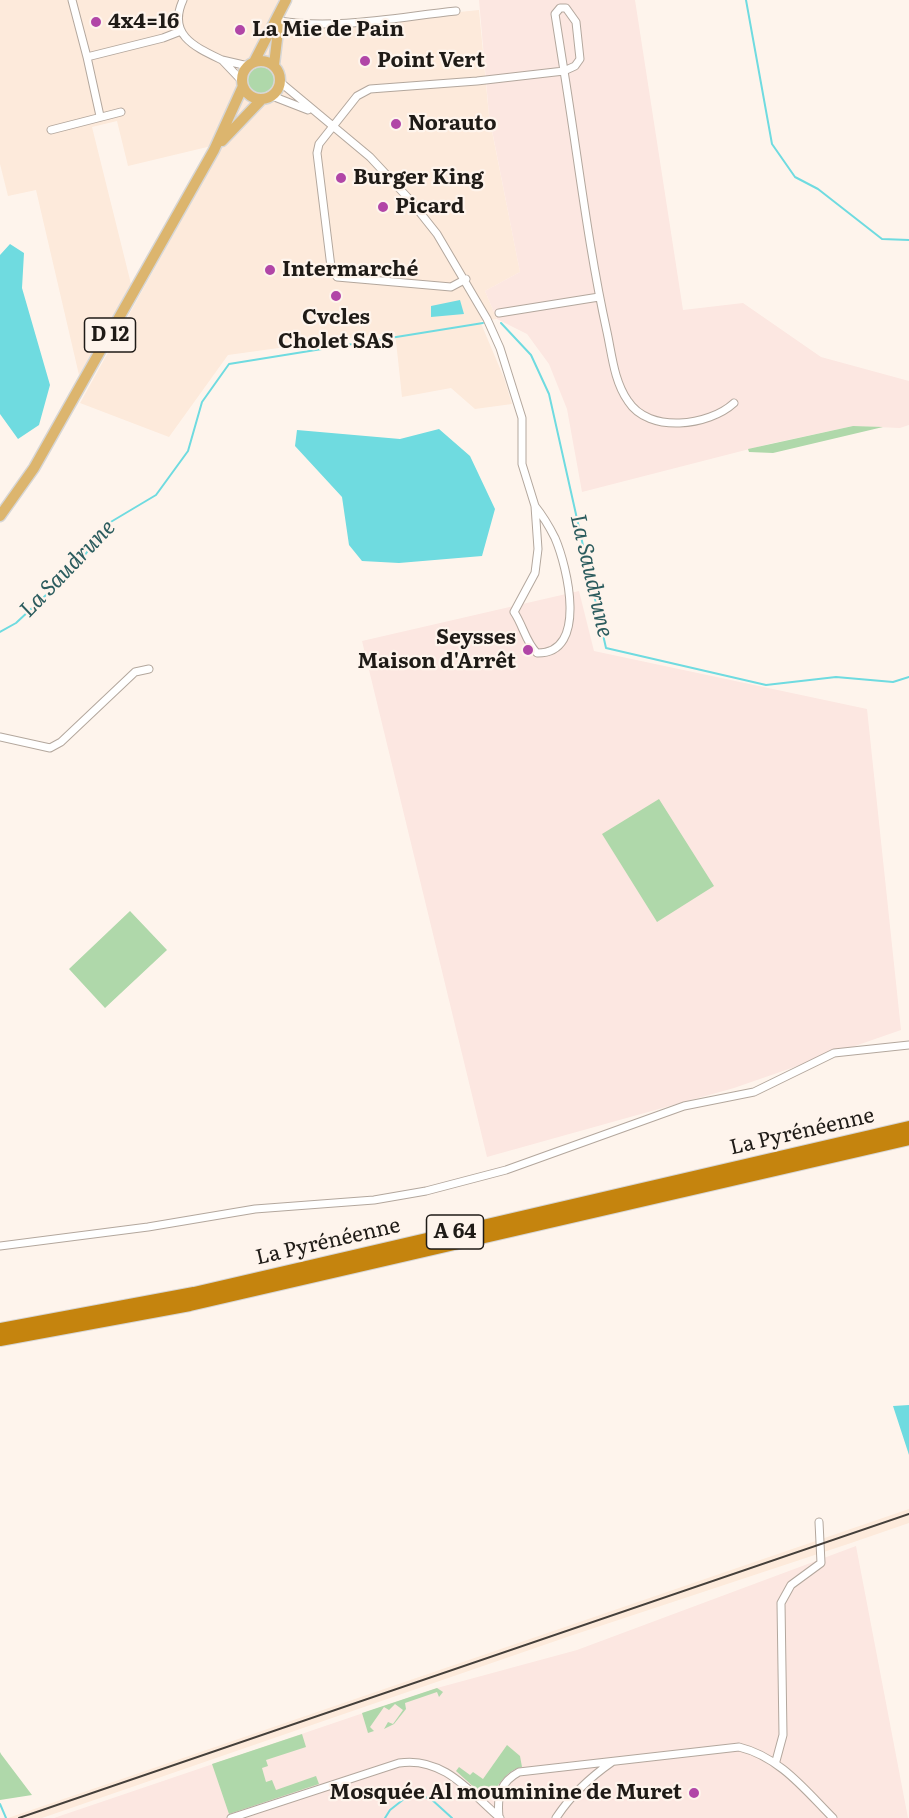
<!DOCTYPE html>
<meta charset="utf-8">
<style>
body{margin:0}
canvas{display:block;background:#fef4ec}
</style>
<canvas width="909" height="1818"></canvas>
<script>
const ctx = document.querySelector('canvas').getContext('2d');
ctx.lineJoin = 'round';
function fill(path, color) { ctx.fillStyle = color; ctx.fill(path, 'evenodd'); }
function strokePath(path, color, width, dash) { ctx.strokeStyle = color; ctx.lineWidth = width; ctx.lineCap = dash ? 'butt' : 'round'; ctx.setLineDash(dash || []); ctx.stroke(path); }
function write(font, color, halo, rows, align = 'center') {
  ctx.font = font + ' Literata,serif'; ctx.lineWidth = 4.5; ctx.setLineDash([]); ctx.textBaseline = 'middle'; ctx.strokeStyle = halo; ctx.fillStyle = color; for (const [text, x, y, turn = 0] of rows) {
    ctx.save(); ctx.translate(x, y); ctx.rotate((+turn || 0) * Math.PI / 180); ctx.textAlign = isNaN(turn) ? turn : align; if (halo) ctx.strokeText(text, 0, 0); ctx.fillText(text, 0, 0); ctx.restore();
  }
}
fill(new Path2D(`
 M0 0H280L269 24 291 29 479 10 489 116 520 272 485 291 497 319 480 321 504 378 512 404 475 409 451 388 402 397 395 332 228 355 169 437 80 403 224 143 128 166 117 121 92 127 131 284 79 375 36 190 8 196 0 164Z
 M909 1509V1523L851 1543 570 1636 42 1818H8Z`), '#fdeadb');
fill(new Path2D(`
 M479 0H635L683 310 743 303 821 357 909 381V425L900 428 853 426 769 444 582 492 567 409 549 364 527 334 497 319 485 291 520 272 489 115Z
 M579 591 594 651 867 709 901 1030 734 1088 487 1157 362 641Z
 M856 1546 908 1818H54L437 1688 577 1650Z`), '#fce7e1');
fill(new Path2D(`
 M248 80a13 13 0 1 1 26 0a13 13 0 1 1-26 0Z
 M853 426 883 427 773 453 749 452 748 449Z
 M659 799 714 886 657 922 602 834Z
 M130 911 167 950 105 1008 69 969Z
 M437 1688 443 1692 439 1697 437 1692 405 1703 406 1709 394 1724 384 1729 388 1722 393 1724 403 1710 395 1704 389 1710 384 1707 370 1727 374 1731 368 1733 362 1713Z
 M302 1734 306 1747 266 1760 268 1766 262 1768 266 1782 272 1780 276 1790 316 1776 319 1784 229 1814 212 1764Z
 M507 1745 520 1756 522 1767C503 1771 500 1788 486 1798L456 1771 459 1767 470 1775 473 1772 483 1779Z
 M0 1752 1 1754 32 1795 0 1800Z`), '#afd8aa');
fill(new Path2D(`
 M10 244 24 253 22 288 50 385 39 425 18 439 0 414V255Z
 M460 300 464 314 431 317V306Z
 M439 429 470 456 495 509 482 556 399 563 362 561 349 545 342 497 295 446 297 430 400 439Z
 M909 1405V1455L893 1406Z`), '#6fdbe0');
strokePath(new Path2D(`
 M746 0 772 144 795 177 818 189 882 239 909 240
 M501 323 531 355 549 394 606 648 766 685 836 677 893 682 909 677
 M0 632 16 623 75 568 109 523 156 495 188 451 202 402 229 364 483 323
 M0 1804 6 1818
 M385 1818 390 1810 409 1795 430 1798 452 1818`), '#6fdbe0', 2);
const minor = new Path2D(`
 M72 0 87 57 163 38 181 31
 M183 0C167 35 195 47 222 60
 M560 8H566L576 22 580 59 575 66 564 71 555 14Z
 M279 21C337 30 398 17 456 11
 M87 57 100 116
 M242 81 222 60 248 66
 M280 82 370 157 410 200 437 234 487 319 500 348 522 418V464L535 506 538 549 535 573 514 612C523 625 526 643 537 653 589 654 567 566 555 538 549 526 543 516 535 506
 M272 96 308 110
 M51 130 121 112
 M466 279 451 287 337 277 331 267 317 153 319 144 357 96 370 89 477 81 564 71C578 157 588 246 607 332 612 355 614 381 628 401 649 434 709 426 734 403
 M499 313 599 297
 M0 737 50 748 61 742 135 672 149 669
 M0 1246 148 1227 255 1209 374 1200 426 1191 506 1170 684 1106 754 1092 834 1053 909 1045
 M776 1761 783 1735 781 1603 791 1585 821 1563 819 1522
 M499 1817C497 1796 500 1782 519 1772L739 1747C780 1757 805 1790 833 1818
 M231 1818 399 1763C443 1756 470 1792 500 1818
 M556 1818C571 1795 589 1778 612 1762`);
const primary = new Path2D(`
 M242 80a19 19 0 1 1 38 0a19 19 0 1 1-38 0Z
 M254 62 286 0
 M274 65 279 22
 M222 141 262 99
 M0 516 34 468 112 330 214 150 243 86`);
const motorway = new Path2D(`
 M0 1329 194 1293 909 1127
 M0 1340 190 1305 909 1139`);
strokePath(minor, '#b3a79d', 9);
strokePath(primary, '#d7d6d5', 13);
strokePath(motorway, '#d7d6d5', 14);
strokePath(minor, '#fff', 7);
strokePath(primary, '#dcb56e', 10);
strokePath(motorway, '#c5840e', 12);
strokePath(new Path2D(`
 M19 1818 909 1514`), '#443f3a', 2);
for (const [x, y, r, color] of [
 [96,22,6,"#b146a7"],
 [240,30,6,"#b146a7"],
 [365,61,6,"#b146a7"],
 [396,124,6,"#b146a7"],
 [341,178,6,"#b146a7"],
 [383,207,6,"#b146a7"],
 [270,270,6,"#b146a7"],
 [336,296,6,"#b146a7"],
 [528,650,6,"#b146a7"],
 [694,1793,6,"#b146a7"]
]) { const dot = new Path2D(); dot.arc(x, y, r, 0, 2 * Math.PI); ctx.fillStyle = color; ctx.fill(dot); strokePath(dot, '#fef4ec', 2); }
for (const [x, y, w] of [
 [110,335,51],
 [455,1232,57]
]) { const box = new Path2D(); box.roundRect(x - w / 2, y - 17, w, 34, 4.5); ctx.fillStyle = '#fef4ec'; ctx.fill(box); strokePath(box, '#1f1b17', 1.5); }
write('bold 20px', '#1f1b17', null, [
 ["D 12",110,335],
 ["A 64",455,1232]
]);
write('bold 21px', '#1f1b17', '#fef4ec', [
 ["4x4=16",108,22],
 ["La Mie de Pain",252,30],
 ["Point Vert",377,61],
 ["Norauto",408,124],
 ["Burger King",353,178],
 ["Picard",395,207],
 ["Intermarché",282,270],
 ["Cvcles",336,318,"center"],
 ["Cholet SAS",336,342,"center"],
 ["Seysses",516,638,"right"],
 ["Maison d'Arrêt",516,662,"right"],
 ["Mosquée Al mouminine de Muret",682,1793,"right"]
], 'left');
write('21px', '#1f1b17', '#fef4ec', [
 ["La Pyrénéenne",802,1132,-13],
 ["La Pyrénéenne",328,1242,-13]
]);
write('italic 22px', '#2c5c5e', '#fef4ec', [
 ["La Saudrune",68,569,-46],
 ["La Saudrune",591,576,77]
]);
</script>
